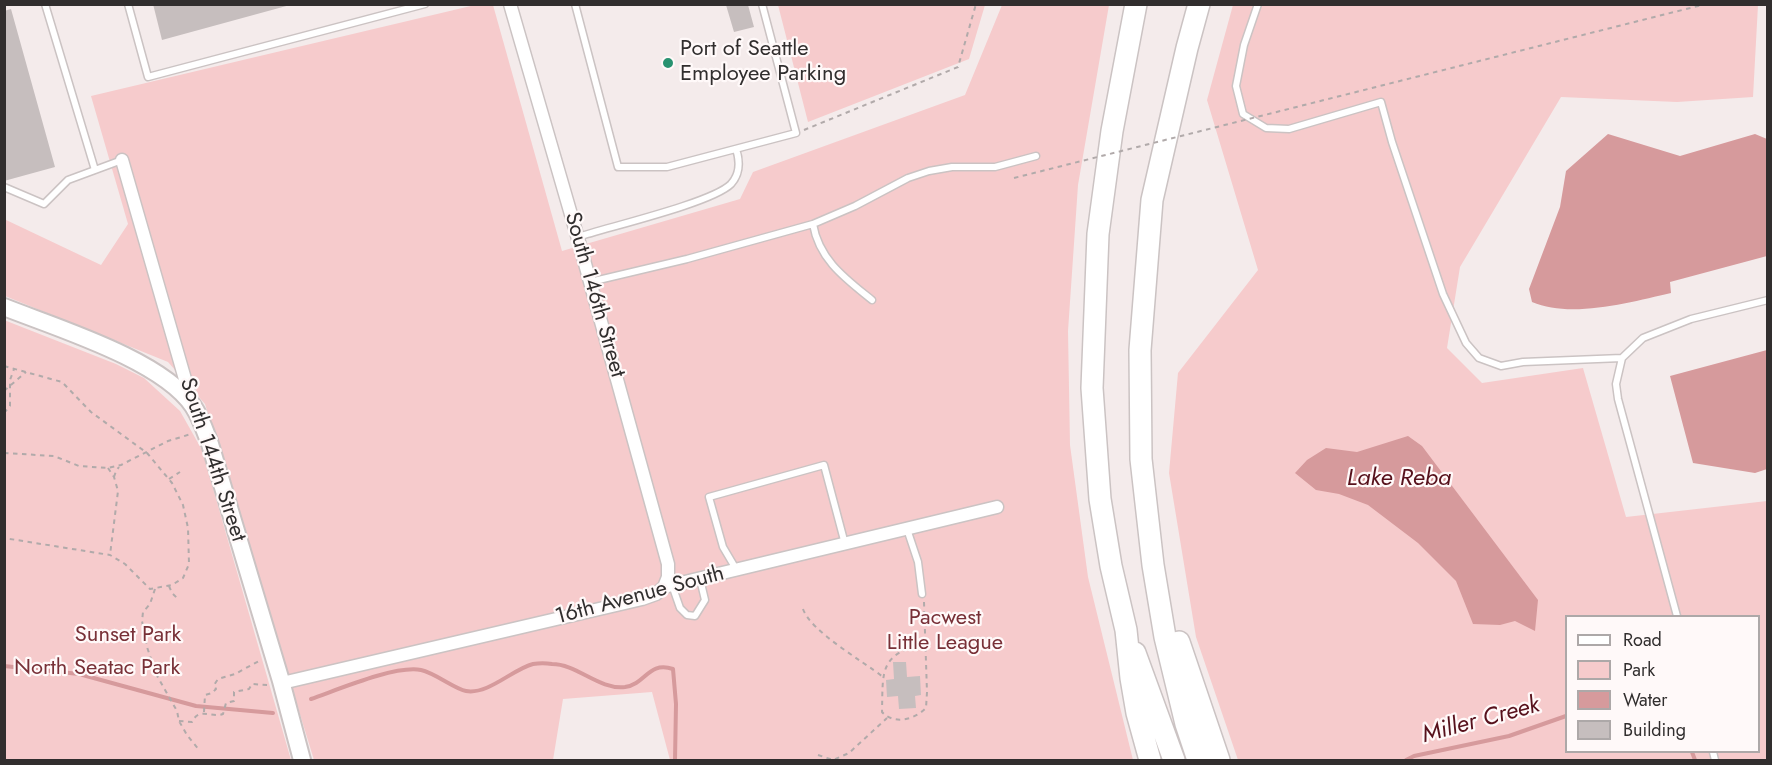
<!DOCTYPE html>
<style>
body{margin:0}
#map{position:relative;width:1772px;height:765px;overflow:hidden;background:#f4ebeb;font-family:Jost,sans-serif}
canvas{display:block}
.frame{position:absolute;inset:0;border:6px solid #312e2e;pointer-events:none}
.legend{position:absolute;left:1565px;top:615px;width:195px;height:138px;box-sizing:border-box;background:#fff9f9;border:2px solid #ada8a8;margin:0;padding:8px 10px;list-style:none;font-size:18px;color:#312e2e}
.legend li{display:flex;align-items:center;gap:12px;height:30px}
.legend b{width:30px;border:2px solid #ada8a8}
</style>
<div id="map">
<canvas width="1772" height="765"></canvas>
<div class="frame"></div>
<ul class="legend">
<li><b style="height:8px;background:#fff"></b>Road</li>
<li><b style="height:16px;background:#f6cbcc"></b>Park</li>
<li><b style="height:16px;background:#d69a9c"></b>Water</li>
<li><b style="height:16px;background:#c6bebe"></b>Building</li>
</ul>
</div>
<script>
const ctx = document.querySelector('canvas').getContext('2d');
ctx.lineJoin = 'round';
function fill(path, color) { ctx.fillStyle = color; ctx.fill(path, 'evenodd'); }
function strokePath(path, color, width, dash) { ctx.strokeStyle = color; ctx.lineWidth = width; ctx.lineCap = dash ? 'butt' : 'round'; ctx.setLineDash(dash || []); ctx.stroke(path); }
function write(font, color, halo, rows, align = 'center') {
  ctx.font = font + ' Jost,sans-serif'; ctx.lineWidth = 4.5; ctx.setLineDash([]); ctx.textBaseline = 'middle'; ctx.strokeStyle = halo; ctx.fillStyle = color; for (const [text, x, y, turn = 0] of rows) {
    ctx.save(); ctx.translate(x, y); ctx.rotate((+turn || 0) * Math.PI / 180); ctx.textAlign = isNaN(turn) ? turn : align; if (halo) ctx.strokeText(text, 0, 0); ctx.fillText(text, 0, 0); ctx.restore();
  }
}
fill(new Path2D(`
 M832 4 852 6 856 4 985 5 969 59 808 122 778 5Z
 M475 5H493L562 251 740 199 753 172 965 95 1002 5H1109L1078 185 1068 331 1070 445 1088 577 1133 760H670L652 692 563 699 553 760H314L205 404 168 362 5 296 4 219 101 265 128 224 91 96Z
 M1233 5H1758L1753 97 1677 102 1561 97 1460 267 1447 348 1482 383 1583 368 1626 517 1767 501V760H1238L1196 637 1169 473 1178 373 1258 270 1207 100ZM1566 616H1758V752H1566Z
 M4 320 116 364 144 378 180 411 202 450 291 760H5Z`), '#f6cbcc');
fill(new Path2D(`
 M1608 134 1680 156 1755 134 1767 139V256L1670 282 1671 293C1631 302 1571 319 1532 302L1529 289 1560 207 1566 171Z
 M1767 350V469L1755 473 1693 463 1670 376Z
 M1408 436 1422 446 1538 600 1535 631 1515 621 1500 625 1473 624 1456 581 1418 543 1368 505 1339 494 1316 490 1295 473 1307 460 1326 448 1357 452Z`), '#d69a9c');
strokePath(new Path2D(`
 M4 666 79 674 196 706 273 713
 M311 699C337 690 395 665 421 670 435 673 455 689 466 691 488 695 513 669 533 664 539 663 546 663 552 664 577 664 599 690 625 687 646 684 648 661 673 669L676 704 675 760
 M1692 752 1695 760
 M1406 760 1414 756 1509 736 1566 716`), '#d69a9c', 4);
fill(new Path2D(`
 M153 4H290V5L162 40Z
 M726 5H748L754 27 734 32Z
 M11 9 55 167 4 181V11Z
 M893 662H906L907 677 920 676 921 695 915 696 916 708 899 709 898 696 887 697 886 680 894 679Z`), '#c6bebe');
const lane = new Path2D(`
 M45 4 95 170
 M128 4 148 77 425 4
 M575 4 618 167H667L796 133 762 4
 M1258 4 1244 45 1236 86 1243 114 1266 128 1289 129 1381 102 1392 142 1443 294 1466 343 1479 358 1501 366 1523 362 1622 358 1643 338 1691 319 1768 300
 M4 187 44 204 68 180 122 160
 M813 224C819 260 846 279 872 300
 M578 237C608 227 712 203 731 184 740 174 740 161 736 149
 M590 282 687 259 813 224 855 206 908 178 929 171 952 167H995L1036 156
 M1622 358 1616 384 1618 399 1677 616
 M907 529 918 562 922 594
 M736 569 723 547 709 497 824 465 845 544
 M672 585 680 608 687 615 695 616 705 600 700 579
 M1713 752 1715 760`);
const street = new Path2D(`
 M510 4 579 242 668 564V577L664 587
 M122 160 191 400
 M282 683 642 599 656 594 664 587 997 507`);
const secondary = new Path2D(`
 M4 307C57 328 162 360 193 406 201 418 205 431 210 444L281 681 302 760`);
const highway = new Path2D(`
 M1136 4 1112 131 1098 234 1092 388 1100 499 1111 566 1126 630 1131 678 1137 713 1150 760
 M1179 642 1219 760
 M1135 653 1174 760
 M1198 760 1186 724 1165 637 1153 565 1141 459 1140 350 1152 200 1187 48 1199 4`);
strokePath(lane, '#cbc3c3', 9);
strokePath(street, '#cbc3c3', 15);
strokePath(secondary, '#cbc3c3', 20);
strokePath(highway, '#cbc3c3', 24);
strokePath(new Path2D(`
 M804 130 958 67 976 4
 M4 366 62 382 91 412 147 453 172 483 183 505 188 528 189 564 183 578 172 585 150 589 125 564 110 555 4 538
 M4 391 26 372
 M4 413 10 406V380L14 369
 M4 453 54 456 79 466 108 468 121 465 168 441 191 434
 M108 468 114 477 118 491 110 555
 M114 477 116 471 119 467
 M169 479 180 472
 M169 586 172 593 179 600
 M155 589 150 604 143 612 142 621 147 647 156 674 177 711 179 721 187 735 200 751
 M924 602 927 692 926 708C914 720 894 725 882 712 883 670 879 655 925 643
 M803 609C811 632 863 661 883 677
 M204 712 205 695 212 693 216 689 214 685 218 679 235 674 259 661
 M179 721 192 722C199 707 211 718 223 714L226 703 234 701V692L249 689 252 684 268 685
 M818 755 833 760 849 753 887 718`), '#b1aaaa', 2, [4.5, 4.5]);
strokePath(lane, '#fff', 6);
strokePath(street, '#fff', 12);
strokePath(secondary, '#fff', 16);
strokePath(highway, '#fff', 21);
strokePath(new Path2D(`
 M1014 178 1706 4`), '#b1aaaa', 2, [4.5, 4.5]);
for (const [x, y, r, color] of [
 [668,63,6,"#289270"]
]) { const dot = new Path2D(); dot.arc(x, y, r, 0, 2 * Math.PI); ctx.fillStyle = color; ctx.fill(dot); strokePath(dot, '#fff9f9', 2); }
write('22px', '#312e2e', '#fff9f9', [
 ["Port of Seattle",680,50],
 ["Employee Parking",680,75]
], 'left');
write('22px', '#312e2e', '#fff9f9', [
 ["South 146th Street",594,295,74],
 ["South 144th Street",212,460,72],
 ["16th Avenue South",640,596,-15]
]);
write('22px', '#783037', '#fff9f9', [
 ["Pacwest",945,619],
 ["Little League",945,644],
 ["Sunset Park",128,636],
 ["North Seatac Park",97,669]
]);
write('italic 24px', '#57111c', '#fff9f9', [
 ["Lake Reba",1399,479],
 ["Miller Creek",1481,721,-15]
]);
</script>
